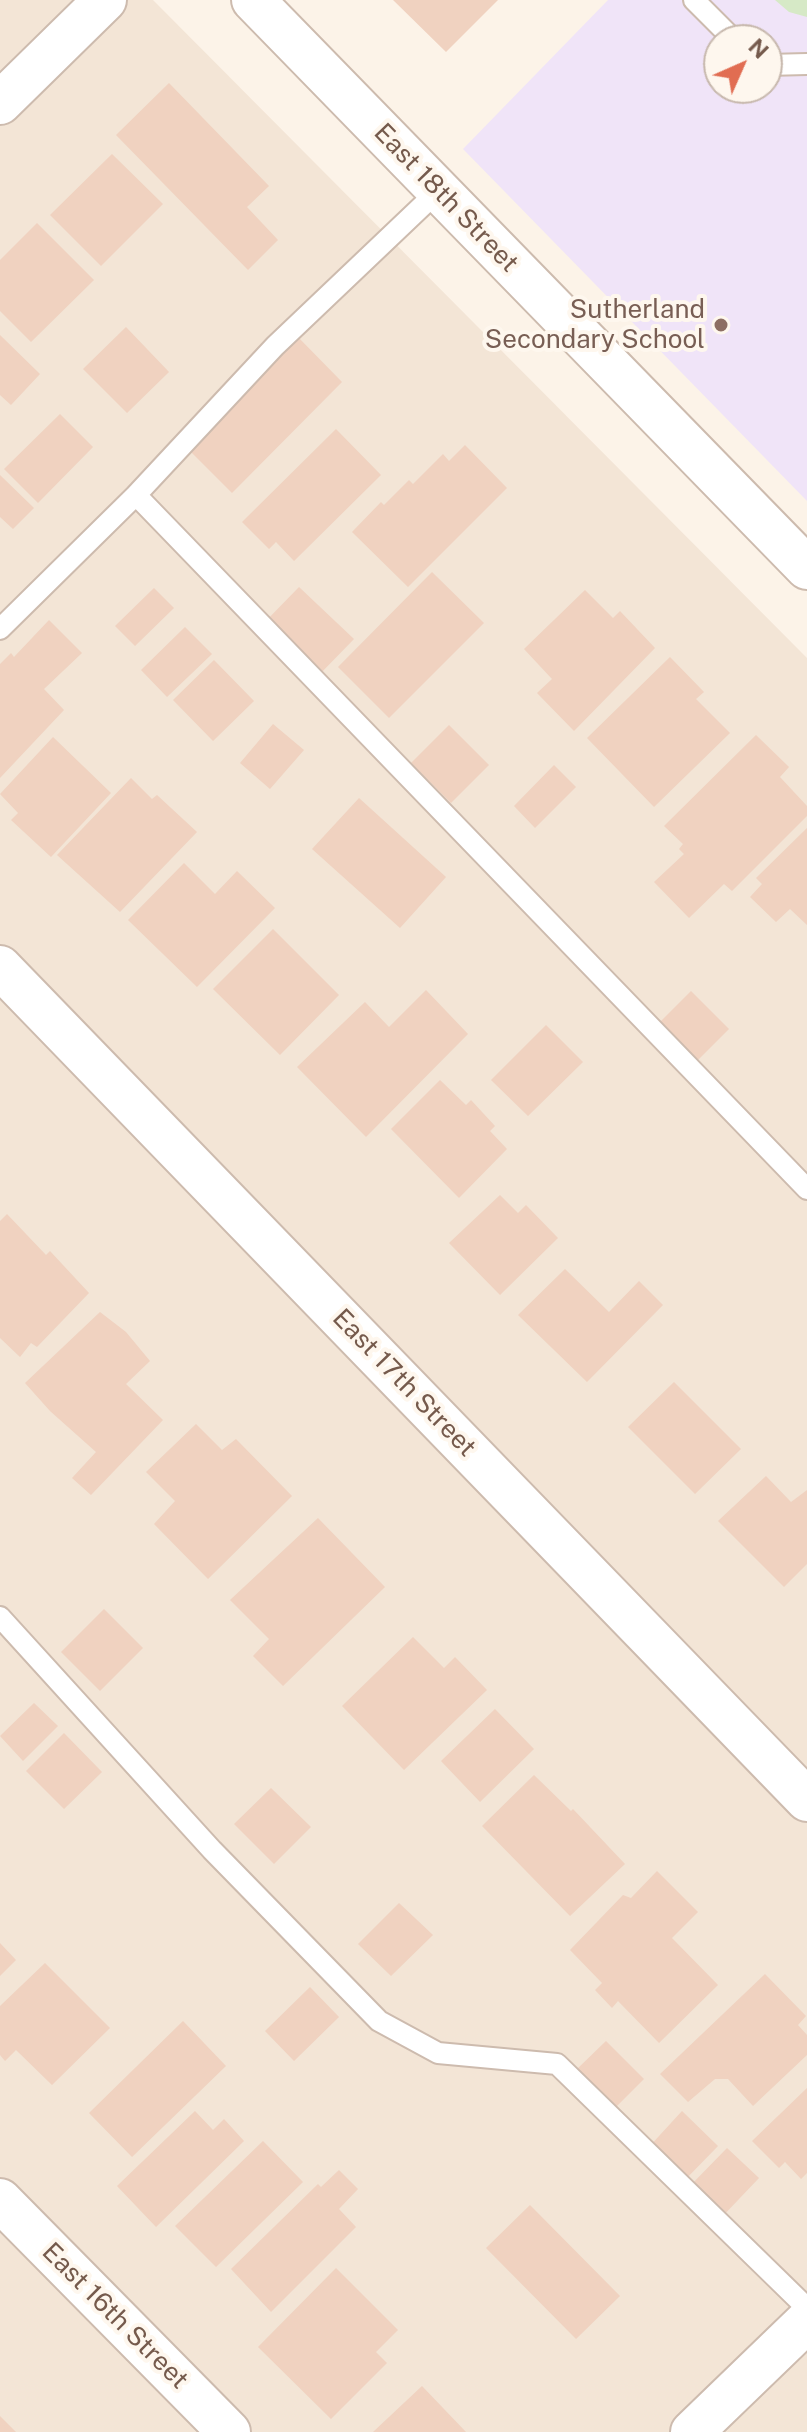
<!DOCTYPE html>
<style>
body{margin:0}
#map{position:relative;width:807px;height:2432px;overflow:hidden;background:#fcf3e8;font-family:"Public Sans",sans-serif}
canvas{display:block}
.north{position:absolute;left:703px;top:24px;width:80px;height:80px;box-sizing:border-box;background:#fef7ee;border:2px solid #c7b8ad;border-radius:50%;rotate:45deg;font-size:22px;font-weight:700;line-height:32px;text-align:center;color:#755a4c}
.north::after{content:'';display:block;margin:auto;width:28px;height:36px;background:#e16d52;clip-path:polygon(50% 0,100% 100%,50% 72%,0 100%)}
</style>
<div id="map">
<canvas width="807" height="2432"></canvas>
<div class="north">N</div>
</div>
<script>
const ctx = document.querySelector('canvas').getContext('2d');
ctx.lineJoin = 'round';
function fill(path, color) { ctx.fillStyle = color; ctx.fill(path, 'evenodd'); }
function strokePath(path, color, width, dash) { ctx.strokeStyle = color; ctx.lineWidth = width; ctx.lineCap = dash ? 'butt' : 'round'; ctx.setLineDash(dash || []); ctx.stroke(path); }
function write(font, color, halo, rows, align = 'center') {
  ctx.font = font + ' "Public Sans",sans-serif'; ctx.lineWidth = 8; ctx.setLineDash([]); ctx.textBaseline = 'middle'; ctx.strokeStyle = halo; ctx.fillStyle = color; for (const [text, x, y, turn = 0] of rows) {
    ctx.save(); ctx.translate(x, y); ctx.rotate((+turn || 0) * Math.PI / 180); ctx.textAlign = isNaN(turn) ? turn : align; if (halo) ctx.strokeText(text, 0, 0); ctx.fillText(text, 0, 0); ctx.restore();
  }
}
fill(new Path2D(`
 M0 0H153L807 658V2432H0Z`), '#f3e5d6');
fill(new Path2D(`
 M608 0H807V501L463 149ZM719 40H767V88H719Z`), '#f0e4f8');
fill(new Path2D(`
 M775 0H807V17L789 12Z`), '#d6e9c6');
fill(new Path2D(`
 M393 0H498L446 52Z
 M169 83 269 186 247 207 278 240 248 270 116 135Z
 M112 154 163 204 101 266 50 215Z
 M37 223 94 280 31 342 0 311V260Z
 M126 327 169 372 127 413 83 369Z
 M0 335 40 374 11 405 0 395Z
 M296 335 342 382 232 493 185 446Z
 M60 414 93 447 38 503 4 469Z
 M336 429 381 475 294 561 276 542 269 549 242 522Z
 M465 445 507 488 408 587 352 532 381 502 384 505 409 480 413 484 443 454 449 461Z
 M0 475 34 508 13 529 0 517Z
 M432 572 484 623 389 718 338 667Z
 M299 587 354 639 317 677 263 624Z
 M154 588 174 608 135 646 115 626Z
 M585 590 613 618 620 611 655 648 574 731 537 693 552 679 524 649Z
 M49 620 82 653 44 689 64 710 0 778V664L11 653 14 657Z
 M185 627 212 654 167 697 141 670Z
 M670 657 704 692 696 699 730 733 654 807 587 738Z
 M214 660 254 701 213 741 173 700Z
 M273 724 304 750 270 789 240 763Z
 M449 725 489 765 451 803 411 763Z
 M756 735 789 767 780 777 807 806V816L732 891 724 884 689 918 654 882 684 854 679 849 683 844 664 826Z
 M53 737 111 793 51 857 11 820 18 813 0 794Z
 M554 765 576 787 535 828 514 806Z
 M131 778 152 799 157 795 197 832 120 912 57 855Z
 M359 798 446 877 400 928 312 849Z
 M807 828V925L790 909 776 922 750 897 762 884 756 878Z
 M184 863 215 894 237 871 275 908 197 987 128 920Z
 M273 929 339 995 280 1055 213 989Z
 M426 990 468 1034 366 1137 297 1067 365 1002 389 1027Z
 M691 991 729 1029 697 1061 659 1023Z
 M546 1025 583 1062 528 1116 491 1080Z
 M440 1080 466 1105 471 1100 495 1126 490 1131 507 1149 459 1198 391 1129Z
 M500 1195 518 1213 526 1205 558 1238 500 1295 449 1243Z
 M7 1214 46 1255 50 1251 89 1293 37 1347 31 1343 20 1357 0 1338V1221Z
 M565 1269 609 1312 639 1281 663 1305 587 1382 518 1315Z
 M100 1312 126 1332 150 1361 126 1384 163 1420 91 1495 72 1478 96 1452 50 1411 25 1383Z
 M674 1382 741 1449 695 1494 628 1427Z
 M196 1424 222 1450 236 1439 292 1496 208 1579 154 1524 175 1501 146 1472Z
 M766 1476 791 1502 807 1490V1564L784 1587 718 1521Z
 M318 1518 385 1587 283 1686 253 1656 269 1639 230 1600Z
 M104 1609 143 1648 100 1691 61 1652Z
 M413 1637 444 1668 455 1657 487 1690 404 1770 342 1706Z
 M34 1703 58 1726 23 1761 0 1736Z
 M495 1709 534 1749 480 1802 441 1761Z
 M64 1733 102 1772 64 1809 26 1771Z
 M534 1775 571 1811 573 1809 625 1864 570 1916 482 1826Z
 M271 1788 311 1827 274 1864 234 1824Z
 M657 1871 698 1912 672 1938 718 1985 659 2043 618 2001 612 2008 595 1990 602 1983 570 1950 623 1895 631 1898Z
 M399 1903 433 1935 391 1976 358 1944Z
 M0 1943 16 1960 0 1976Z
 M45 1963 110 2028 52 2085 16 2050 5 2061 0 2055V2006Z
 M765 1974 806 2016 798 2025 807 2035V2055L753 2106 728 2079H715L688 2102 660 2074Z
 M310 1987 339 2017 294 2061 265 2031Z
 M183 2021 226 2066 132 2157 89 2113Z
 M606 2041 644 2079 614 2109 576 2070Z
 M807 2088V2173L801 2179 785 2162 779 2168 752 2141Z
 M195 2111 213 2130 224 2119 244 2141 156 2227 117 2186Z
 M682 2111 718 2146 681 2184 648 2148Z
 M263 2141 303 2182 216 2267 175 2226Z
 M727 2148 759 2178 719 2220 689 2187Z
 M339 2170 358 2189 339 2209 356 2227 271 2312 231 2269 318 2184 321 2187Z
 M530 2205 620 2296 576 2339 486 2248Z
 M336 2268 398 2330 376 2352 387 2363 331 2419 258 2347Z
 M422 2386 466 2432H373Z
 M0 2416 16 2432H0Z`), '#f0d2c0');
const service = new Path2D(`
 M694 0 734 40
 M767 65 807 64
 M439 190 275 346 136 495 807 1189
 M0 629 136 495
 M0 1617 212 1850 379 2021 438 2053 557 2064 807 2308`);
const minor = new Path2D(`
 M253 0 807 568
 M0 103 105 0
 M0 967 807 1800
 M0 2200 229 2432
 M692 2432 807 2321`);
strokePath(service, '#cdbbae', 24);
strokePath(minor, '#cdbbae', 46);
strokePath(service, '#fff', 20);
strokePath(minor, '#fff', 42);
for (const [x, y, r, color] of [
 [721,325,8,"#8d6e63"]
]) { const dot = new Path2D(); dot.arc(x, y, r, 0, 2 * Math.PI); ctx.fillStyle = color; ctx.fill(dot); strokePath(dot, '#fef7ee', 3); }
write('26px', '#755a4c', '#fef7ee', [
 ["East 18th Street",446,198,46],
 ["East 17th Street",404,1383,46],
 ["East 16th Street",115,2316,45]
]);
write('26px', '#785e54', '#fef7ee', [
 ["Sutherland",705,310],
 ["Secondary School",705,340]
], 'right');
</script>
